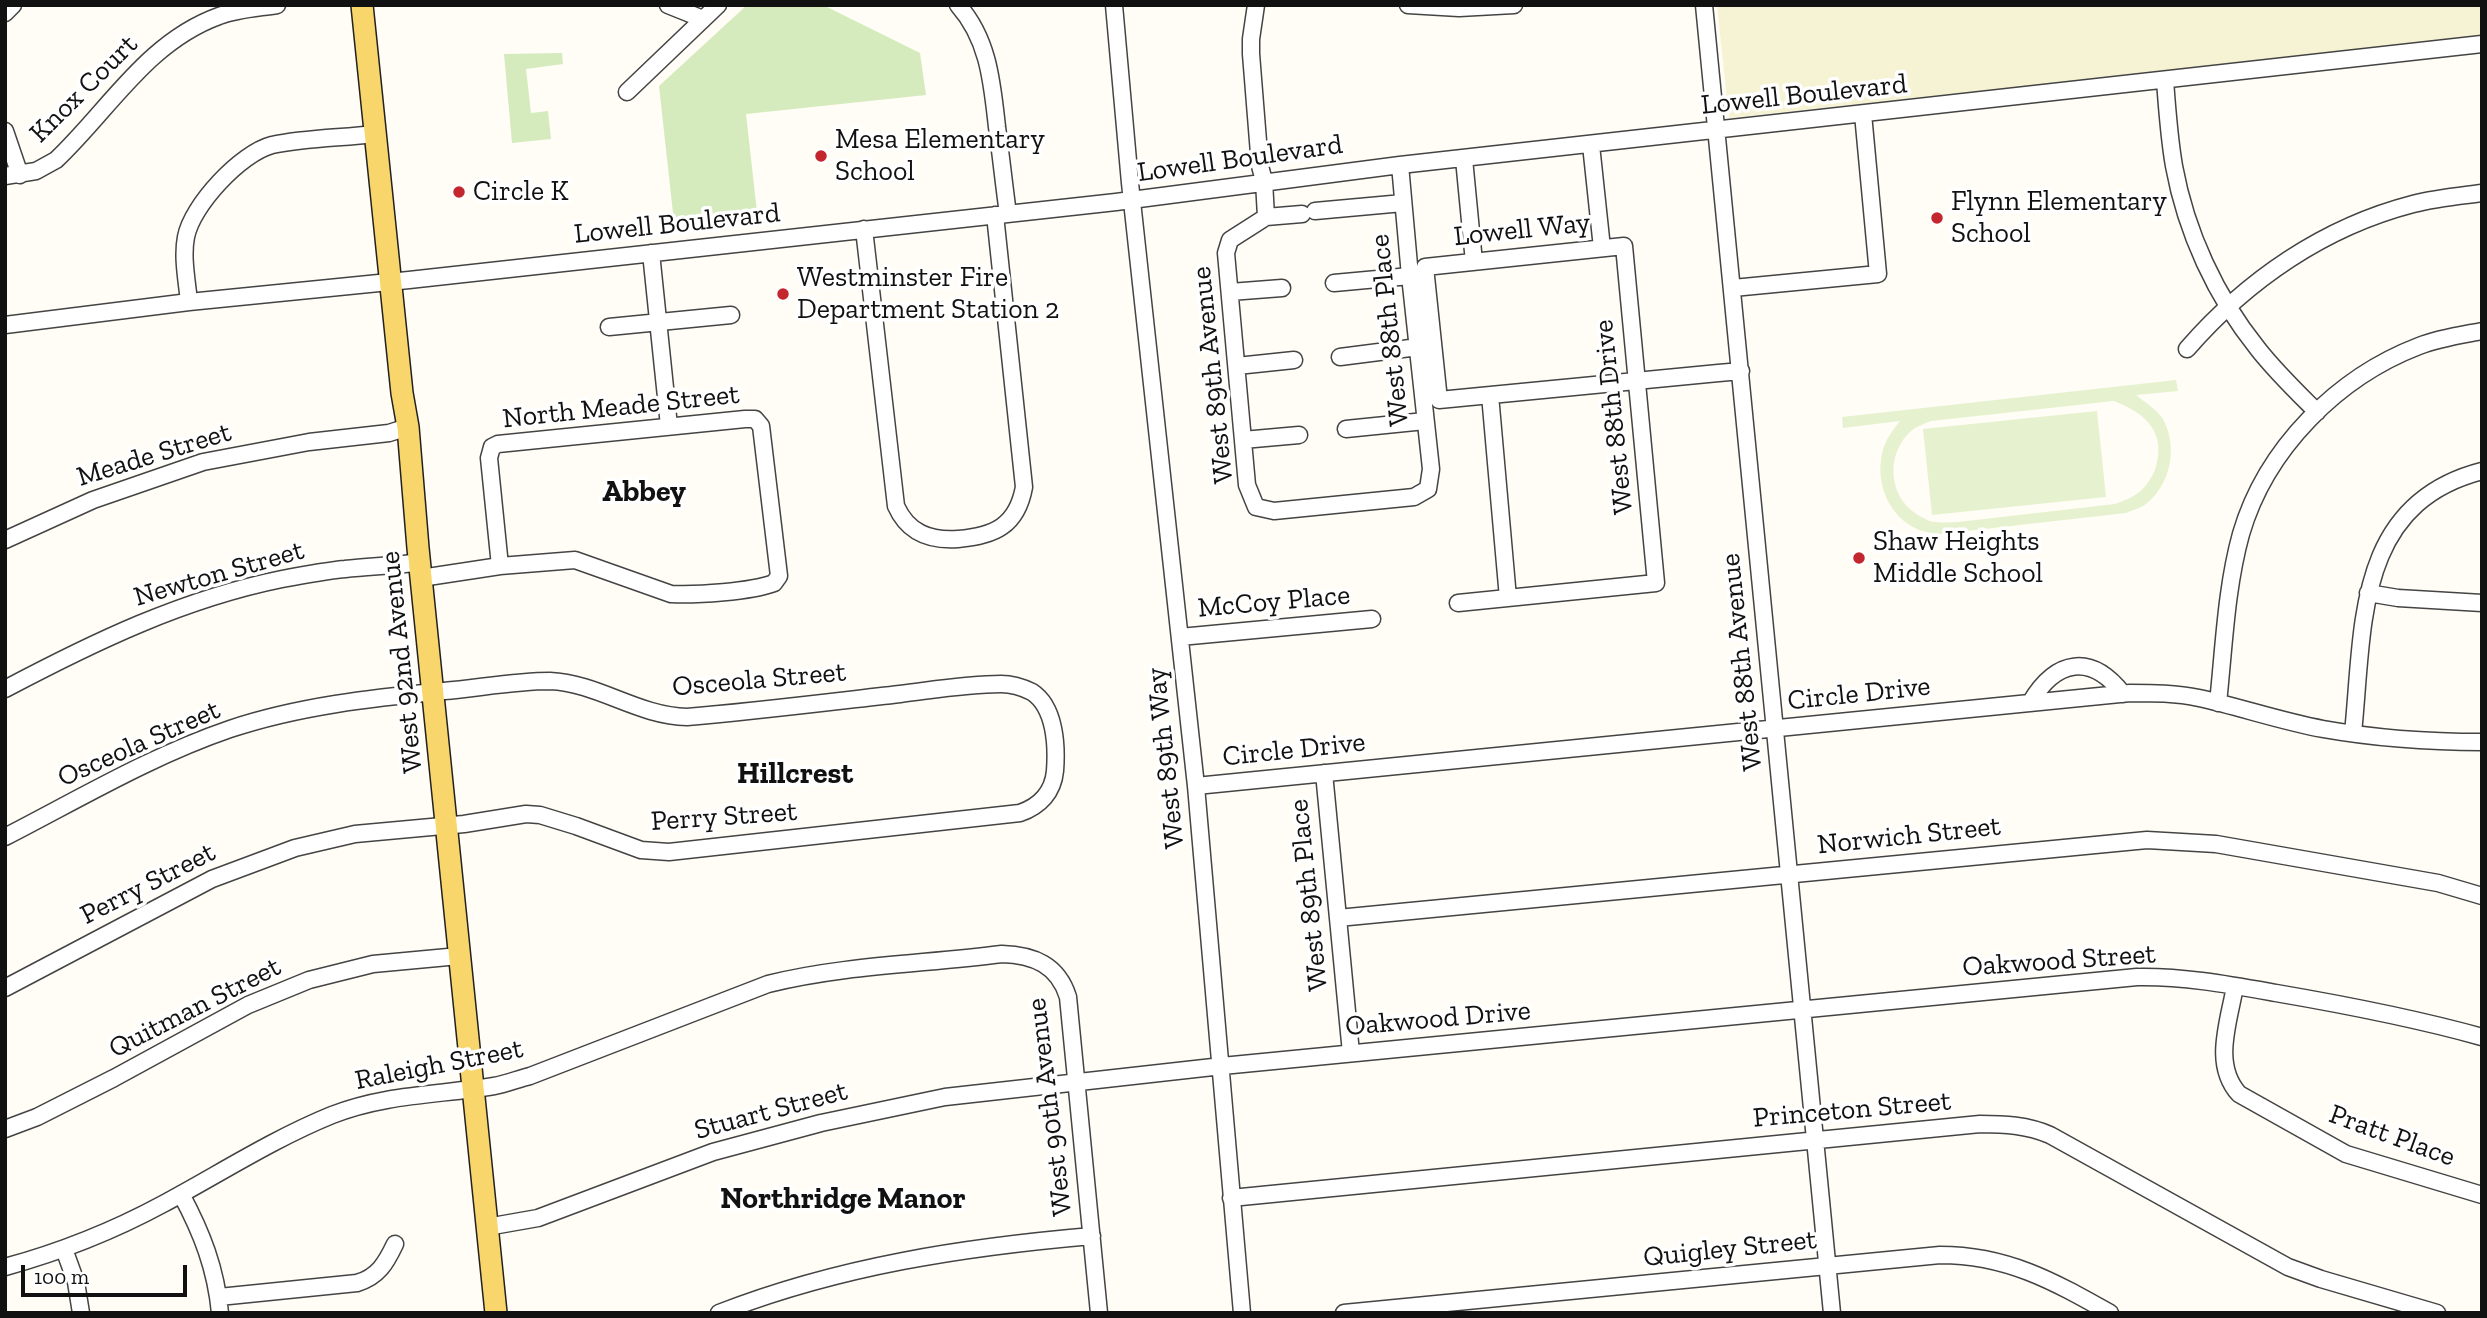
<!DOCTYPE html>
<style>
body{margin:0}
#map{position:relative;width:2487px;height:1318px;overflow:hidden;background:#fffdf5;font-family:"Zilla Slab",serif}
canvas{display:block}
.frame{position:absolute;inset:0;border:7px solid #111;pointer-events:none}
.scale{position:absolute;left:21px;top:1265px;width:166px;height:32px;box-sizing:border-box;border:4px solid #111;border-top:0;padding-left:9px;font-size:21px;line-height:24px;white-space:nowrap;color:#111;-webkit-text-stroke:5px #fff;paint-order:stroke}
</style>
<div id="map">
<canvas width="2487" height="1318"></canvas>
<div class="frame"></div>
<div class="scale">100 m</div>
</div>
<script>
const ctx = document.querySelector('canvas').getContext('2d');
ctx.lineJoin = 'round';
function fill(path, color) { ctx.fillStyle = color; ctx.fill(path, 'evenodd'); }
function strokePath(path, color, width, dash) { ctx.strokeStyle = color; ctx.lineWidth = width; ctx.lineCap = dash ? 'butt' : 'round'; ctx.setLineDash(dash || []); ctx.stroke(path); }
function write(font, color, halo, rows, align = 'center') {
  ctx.font = font + ' "Zilla Slab",serif'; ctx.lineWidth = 7; ctx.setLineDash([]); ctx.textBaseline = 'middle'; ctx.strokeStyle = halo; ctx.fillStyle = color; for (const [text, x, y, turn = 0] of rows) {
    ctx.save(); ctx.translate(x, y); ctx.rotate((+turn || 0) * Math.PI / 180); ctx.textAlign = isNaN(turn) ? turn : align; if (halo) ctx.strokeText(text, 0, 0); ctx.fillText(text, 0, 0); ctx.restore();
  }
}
fill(new Path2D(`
 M1717 5H2482V37L1729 118Z`), '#f6f3d4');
fill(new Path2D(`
 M747 5H823L920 53 926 95 746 114 757 212 674 222 659 86Z
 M562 53 563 64 526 69 531 113 548 111 551 139 512 143 504 54Z`), '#d5ebbd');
fill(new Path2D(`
 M2176 380 2178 391 2136 395C2146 403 2158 410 2164 421 2178 449 2170 485 2146 504 2140 509 2132 510 2126 513L1940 534C1933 533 1925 532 1919 530 1888 517 1874 481 1883 450 1886 439 1893 430 1900 421L1843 428 1842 417ZM2114 401C2147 414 2167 433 2155 470 2151 479 2144 490 2135 495 2129 499 2122 501 2115 504L1958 522C1950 522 1942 523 1935 522 1927 521 1917 515 1911 510 1886 489 1888 447 1915 428 1920 425 1926 423 1931 421Z
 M2097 411 2106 497 1932 515 1923 429Z`), '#e6f2cf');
const minor = new Path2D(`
 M668 5 703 19
 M958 5C989 40 992 83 997 127 1001 156 1004 185 1008 214
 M1114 5 1130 183 1196 786 1242 1313
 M1256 5 1251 39V54L1260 166 1264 181 1266 217 1230 240 1226 253 1247 485 1256 507 1274 511 1414 497 1428 489 1431 469 1410 276 1400 165
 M1408 5 1459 8 1514 5
 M1704 5 1832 1313
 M5 13 13 5
 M2165 80C2167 108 2169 137 2174 166 2186 232 2216 297 2258 349 2276 372 2297 392 2317 412
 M627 92 718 5
 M5 131 20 175
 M1591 145 1602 248
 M1464 159 1474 262
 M5 176 36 171 56 160C109 110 147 42 219 16 237 9 258 8 277 5
 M1315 211 1403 203
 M1266 217 1302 214
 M864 229 896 506C908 533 930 541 958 539 994 536 1017 526 1024 487L995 215
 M651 253 669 426
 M1334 283 1410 276
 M1733 288 1878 274 1863 114
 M1230 292 1282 288
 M189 302C187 281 182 257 186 237 192 205 241 153 272 145 305 138 341 138 375 134
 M5 325 189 302 409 280 1116 202 1400 165 2482 44
 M609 327 731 315
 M2187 349C2247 280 2324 227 2413 204 2436 198 2459 196 2482 193
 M1340 357 1418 347
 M1237 366 1294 360
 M1490 395 1508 598
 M1346 429 1425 421
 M1243 440 1299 435
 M5 540 93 500 203 462 309 442 389 433 408 427
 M421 578 500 566 575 560 671 594C697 595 750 592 774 583L779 576 761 426 755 419H745L498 444 492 447 489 458 500 566
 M2368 593 2398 598 2482 603
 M1458 603 1656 583C1646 471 1634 358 1624 246L1425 267 1439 400C1539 390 1640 380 1741 371
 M1180 637 1372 619
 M5 689C94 642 183 599 282 579 303 575 324 571 345 569 370 566 395 566 420 562
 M2030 703C2056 659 2091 653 2123 694
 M2218 703C2224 647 2226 588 2241 534 2266 448 2338 377 2419 346 2439 338 2461 335 2482 331
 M2353 733C2364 628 2354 504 2482 471
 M1324 773 1351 1053
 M1196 786 2130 693C2153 693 2176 693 2199 698 2240 707 2280 721 2323 729 2374 738 2429 742 2482 742
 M5 837C79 799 151 756 230 729 299 706 372 698 444 691 479 688 515 681 550 681 598 683 638 716 687 717 758 711 829 702 900 694 933 690 967 684 1001 684 1012 684 1022 687 1032 692 1055 707 1057 745 1055 771 1053 792 1040 806 1020 813L669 852 641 850 576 826 540 815 526 814 464 824 355 834 295 848 212 879 5 988
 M1338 918 2147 840 2216 844 2438 883 2482 896
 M2235 986C2229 1022 2212 1064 2239 1094L2346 1154 2482 1195
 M5 1129 37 1117 114 1078 248 1005 309 980 373 964 459 956
 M181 1194C202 1233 216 1269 220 1313
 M1231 1198 1980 1124C2004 1124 2027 1125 2050 1135L2288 1267 2321 1279 2437 1313
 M487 1227 538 1218 713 1152 821 1123 945 1097 1222 1066 2137 977C2183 976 2231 985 2276 993 2346 1005 2414 1018 2482 1037
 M64 1249 76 1282 81 1313
 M5 1267C60 1252 113 1231 163 1204 219 1174 273 1139 332 1115 385 1094 439 1095 494 1086 506 1084 518 1079 530 1076L768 984C844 965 925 964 1002 954 1034 955 1058 965 1068 997L1099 1313
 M219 1297 357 1283C378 1277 386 1263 395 1244
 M719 1313C839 1266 965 1247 1092 1236
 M1344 1313 1940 1255C2007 1255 2053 1281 2110 1313`);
const major = new Path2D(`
 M362 5 402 393 408 427 418 548 496 1313`);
strokePath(minor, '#444', 19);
strokePath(major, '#222', 24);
strokePath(minor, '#fff', 16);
strokePath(major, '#f9d66b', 21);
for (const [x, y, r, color] of [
 [821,156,7,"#c4262e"],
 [459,192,7,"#c4262e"],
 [1937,218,7,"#c4262e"],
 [783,294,7,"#c4262e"],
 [1859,558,7,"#c4262e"]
]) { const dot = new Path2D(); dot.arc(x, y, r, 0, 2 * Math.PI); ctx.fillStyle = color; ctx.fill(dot); strokePath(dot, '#fff', 2.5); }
write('28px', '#111', '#fff', [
 ["Knox Court",84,89,-45],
 ["Lowell Boulevard",1804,95,-6],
 ["Lowell Boulevard",1240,159,-8],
 ["Lowell Boulevard",677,224,-6],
 ["Lowell Way",1522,230,-6],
 ["West 88th Place",1390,330,-96],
 ["West 89th Avenue",1213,375,-96],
 ["North Meade Street",621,407,-6],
 ["West 88th Drive",1614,417,-96],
 ["Meade Street",154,455,-17],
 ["Newton Street",219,574,-16],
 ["McCoy Place",1274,602,-5],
 ["West 92nd Avenue",402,662,-96],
 ["West 88th Avenue",1742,662,-96],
 ["Osceola Street",759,680,-5],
 ["Circle Drive",1859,694,-6],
 ["Osceola Street",139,744,-24],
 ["Circle Drive",1294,750,-6],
 ["West 89th Way",1166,758,-96],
 ["Perry Street",724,817,-4],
 ["Norwich Street",1909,836,-6],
 ["Perry Street",148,884,-27],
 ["West 89th Place",1309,895,-96],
 ["Oakwood Street",2059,961,-4],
 ["Quitman Street",195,1008,-27],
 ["Oakwood Drive",1438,1019,-5],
 ["Raleigh Street",439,1065,-11],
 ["West 90th Avenue",1050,1107,-97],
 ["Princeton Street",1852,1110,-5],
 ["Stuart Street",771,1111,-15],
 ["Pratt Place",2392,1136,20],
 ["Quigley Street",1730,1249,-6]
]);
write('28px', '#111', '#fff', [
 ["Mesa Elementary",835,140],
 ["School",835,172],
 ["Circle K",473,192],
 ["Flynn Elementary",1951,202],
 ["School",1951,234],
 ["Westminster Fire",797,278],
 ["Department Station 2",797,310],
 ["Shaw Heights",1873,542],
 ["Middle School",1873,574]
], 'left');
write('bold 30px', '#111', '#fff', [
 ["Abbey",644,492],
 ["Hillcrest",795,774],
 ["Northridge Manor",843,1199]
]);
</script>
